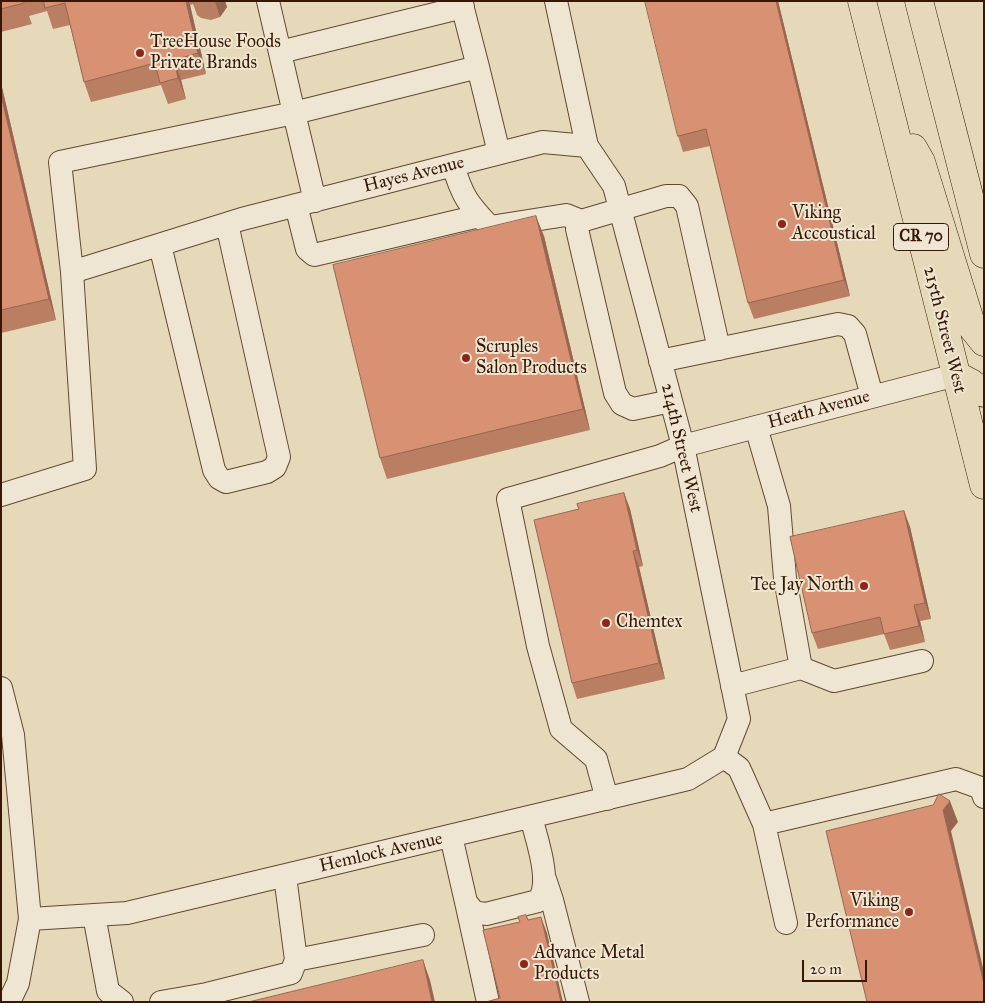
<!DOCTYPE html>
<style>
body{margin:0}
#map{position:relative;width:985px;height:1003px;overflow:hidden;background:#e5d9b9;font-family:"IM FELL Great Primer",serif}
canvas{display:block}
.frame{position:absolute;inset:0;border:2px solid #381804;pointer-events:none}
.scale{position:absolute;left:802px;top:960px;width:65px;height:22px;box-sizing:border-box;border:2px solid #381804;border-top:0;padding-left:6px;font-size:15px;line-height:18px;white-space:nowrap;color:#381804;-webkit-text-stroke:4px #eee6d2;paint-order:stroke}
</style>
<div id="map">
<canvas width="985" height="1003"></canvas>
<div class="frame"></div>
<div class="scale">20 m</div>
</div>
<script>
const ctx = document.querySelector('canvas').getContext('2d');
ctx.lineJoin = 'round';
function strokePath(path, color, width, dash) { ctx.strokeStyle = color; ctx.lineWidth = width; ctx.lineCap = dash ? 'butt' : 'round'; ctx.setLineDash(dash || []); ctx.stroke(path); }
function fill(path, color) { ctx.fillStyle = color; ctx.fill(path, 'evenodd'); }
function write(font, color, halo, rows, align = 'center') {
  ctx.font = font + ' "IM FELL Great Primer",serif'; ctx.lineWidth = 4; ctx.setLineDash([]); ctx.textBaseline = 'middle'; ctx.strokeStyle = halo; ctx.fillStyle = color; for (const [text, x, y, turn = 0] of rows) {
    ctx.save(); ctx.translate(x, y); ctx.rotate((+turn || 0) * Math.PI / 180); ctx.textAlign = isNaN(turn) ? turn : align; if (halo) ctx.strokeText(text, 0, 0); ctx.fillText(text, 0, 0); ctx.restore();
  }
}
const minor = new Path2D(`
 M461 1 478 67
 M556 1 587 146 614 186 683 446 739 719 724 757
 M280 52 463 7
 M453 165C462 196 468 204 490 227L566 215 581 221
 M315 201 294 113 478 67 499 153
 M296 205 307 249 314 255 479 216
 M160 245 214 470 219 478 226 482 267 472 275 467 279 457 227 224
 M72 272 60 162 294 113 268 1
 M660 361 838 324 848 326 855 334 872 396
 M671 401 633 409 622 404 615 393 577 229 581 221 666 196H679L687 206 719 349
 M1 495 85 469 72 272 242 219 543 142 587 146
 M801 668 834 681 922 661
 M732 686 801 668 785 578 779 506 756 427
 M1 688 13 735 30 919 18 983 9 1002
 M724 757 739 768 764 824 956 779 981 788 984 797
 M607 799 596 759 561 729 538 646 508 499 660 456 683 446 956 375
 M764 824 786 923
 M451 836 466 902 474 912 486 914 538 901C553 883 536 838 531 817
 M545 879 552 900 578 1002
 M466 902 488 1002
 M94 915 108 991 122 1002
 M30 919 127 913 688 779 724 757
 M296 960 423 935
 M161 1002 207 994 291 973 296 960 285 876`);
const major = new Path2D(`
 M862 1 984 485
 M919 1 984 254
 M913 148 921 162 972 327 984 342
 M956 375 971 383 984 393`);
strokePath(minor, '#634831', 24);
strokePath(major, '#381804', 29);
strokePath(minor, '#eee6d2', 22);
strokePath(major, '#e5d9b9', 28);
fill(new Path2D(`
 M3 1H225L227 7 220 17 211 20 201 18 197 15 193 4 190 5 206 74 181 80 186 99 168 104 161 85 91 102 84 82 70 25 53 29 47 11 29 16 32 24 1 32V2Z
 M778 1 850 296 754 319 748 303 710 146 683 152 678 136Z
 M1 83 56 320 1 333Z
 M544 236 590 430 387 479 380 458Z
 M624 493 630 509 643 566 639 567 665 679 577 699 572 683 579 509Z
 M904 511 910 527 931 619 920 621 925 642 890 650 884 634 818 649 812 633Z`), '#ba7e63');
fill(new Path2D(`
 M186 1H188L190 5 206 74 198 53Z
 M215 1H225L227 7 220 17Z
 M776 1H778L850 296 844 280Z
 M174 60 181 80 186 99 178 78Z
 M1 83 56 320 49 299 1 95Z
 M536 216 544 236 590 430 583 409Z
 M624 493 630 509 643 566 637 550Z
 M904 511 910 527 931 619 925 603Z
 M633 551 639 567 665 679 659 663Z
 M914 605 920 621 925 642 919 626Z
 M950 801 958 822 951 831 984 972V984L943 810Z
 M541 917 547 933 563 1002H561Z
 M423 960 430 980 435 1002H432Z`), '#976650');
const building = new Path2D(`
 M3 1H24V3L1 9V2Z
 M44 1H186L198 53 174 60 178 78 160 83 155 63 84 82 65 3 45 8Z
 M645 1H776L844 280 748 303 706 129 678 136Z
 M1 95 49 299 1 310Z
 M536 216 583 409 380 458 333 265Z
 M624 493 637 550 633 551 659 663 572 683 534 520 579 509 577 504Z
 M904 511 925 603 914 605 919 626 884 634 880 617 812 633 790 537Z
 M939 794 950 801 943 810 984 984V1002H867L826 831 933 805Z
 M526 915 528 920 541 917 561 1002H486L500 998 483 930 520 922 518 917Z
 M423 960 432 1002H249Z`);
fill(building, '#d89273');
strokePath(building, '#976650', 1);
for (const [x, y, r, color] of [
 [140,53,5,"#8f2418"],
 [782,224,5,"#8f2418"],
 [466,358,5,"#8f2418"],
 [864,586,5,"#8f2418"],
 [606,623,5,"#8f2418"],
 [909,912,5,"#8f2418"],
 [524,964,5,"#8f2418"]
]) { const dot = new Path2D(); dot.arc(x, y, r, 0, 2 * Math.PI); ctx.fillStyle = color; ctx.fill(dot); strokePath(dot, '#eee6d2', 2); }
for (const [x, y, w] of [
 [921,237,55]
]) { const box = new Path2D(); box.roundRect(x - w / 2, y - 13.5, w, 27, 4); ctx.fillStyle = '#eee6d2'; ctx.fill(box); strokePath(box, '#381804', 1); }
write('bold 16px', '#381804', null, [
 ["CR 70",921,237]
]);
write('18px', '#381804', '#eee6d2', [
 ["TreeHouse Foods",150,43],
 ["Private Brands",150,64],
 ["Viking",792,214],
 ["Accoustical",792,235],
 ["Scruples",476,348],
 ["Salon Products",476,369],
 ["Tee Jay North",854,586,"right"],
 ["Chemtex",616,623],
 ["Viking",899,902,"right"],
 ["Performance",899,923,"right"],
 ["Advance Metal",534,954],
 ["Products",534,975]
], 'left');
write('18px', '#381804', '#eee6d2', [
 ["Hayes Avenue",414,175,-14],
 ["215th Street West",944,330,76],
 ["Heath Avenue",819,410,-15],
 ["214th Street West",681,448,77],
 ["Hemlock Avenue",381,853,-13]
]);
</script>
